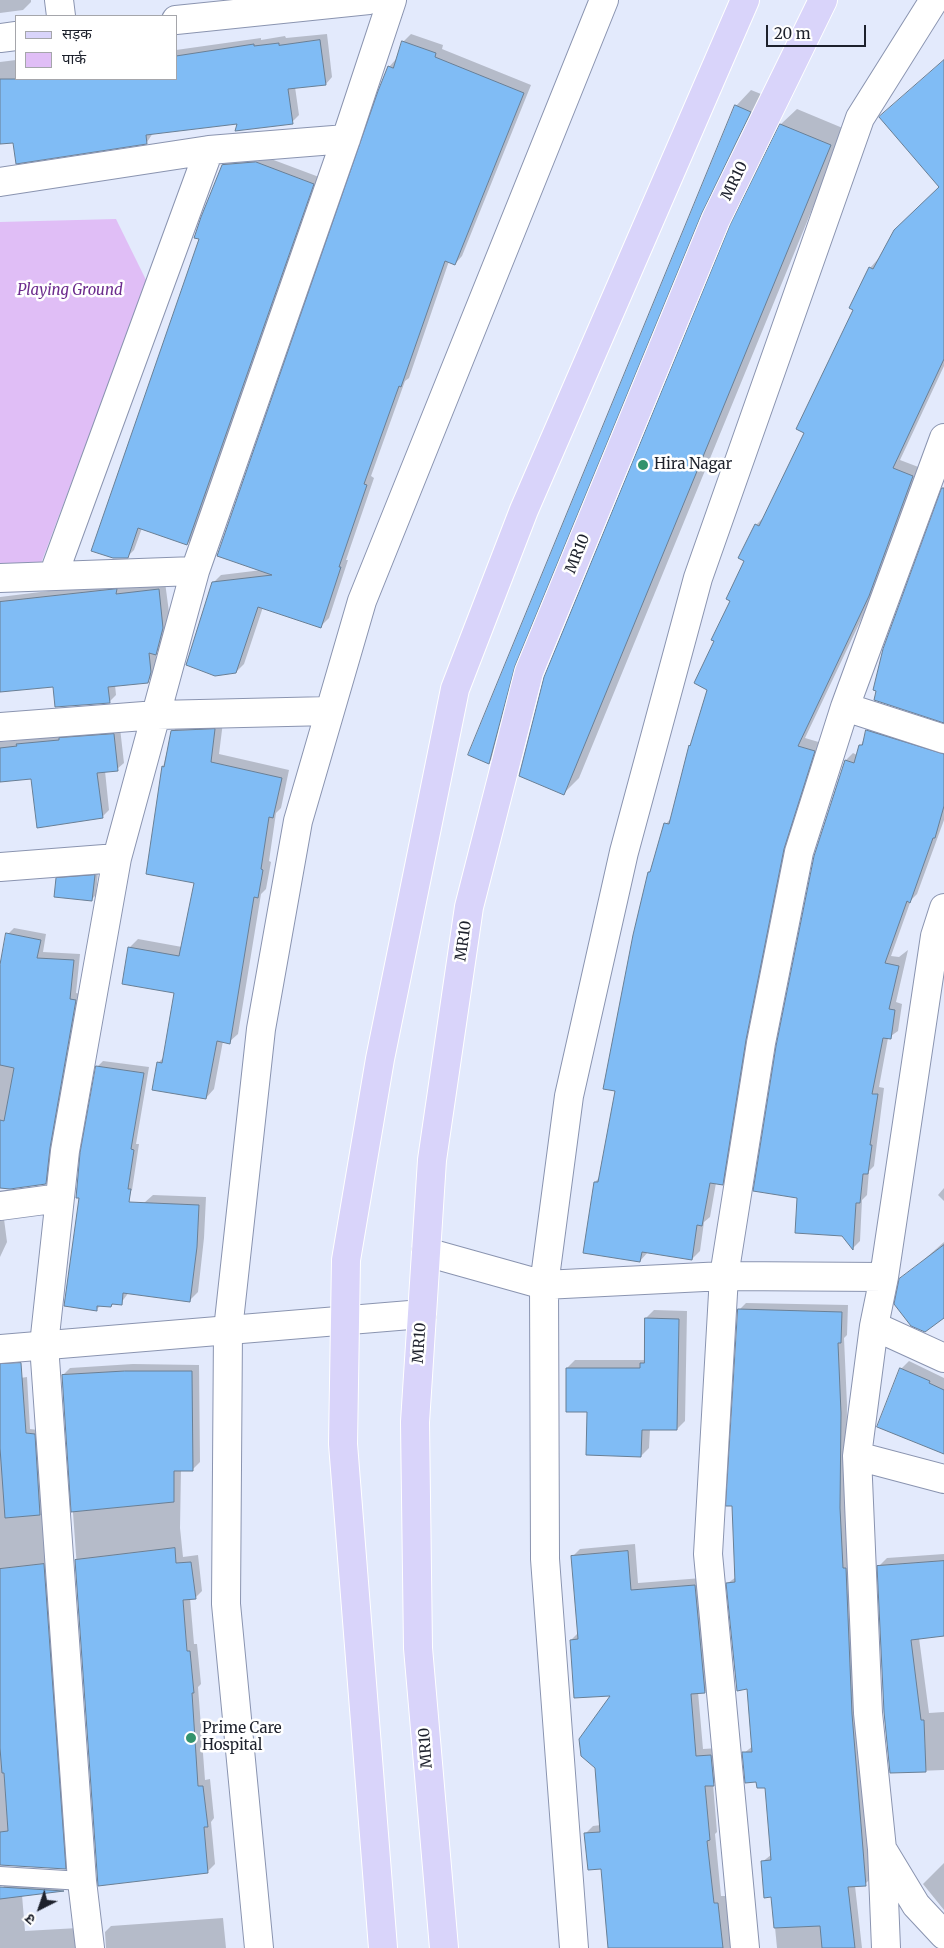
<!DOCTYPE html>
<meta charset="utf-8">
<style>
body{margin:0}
#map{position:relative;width:944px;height:1948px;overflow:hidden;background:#e3eafc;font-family:Merriweather,"Noto Sans Devanagari",serif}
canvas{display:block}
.legend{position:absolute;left:15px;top:15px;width:162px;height:65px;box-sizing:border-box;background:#fff;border:1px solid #a5a6ab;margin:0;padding:6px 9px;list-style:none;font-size:15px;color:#1d212c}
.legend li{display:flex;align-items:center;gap:10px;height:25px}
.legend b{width:25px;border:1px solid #a5a6ab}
.north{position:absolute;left:15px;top:1883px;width:50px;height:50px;-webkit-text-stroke:4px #fff;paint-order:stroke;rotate:221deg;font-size:14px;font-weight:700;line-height:20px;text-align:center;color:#1d212c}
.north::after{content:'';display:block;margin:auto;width:18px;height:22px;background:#1d212c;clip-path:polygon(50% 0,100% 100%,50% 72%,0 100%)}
.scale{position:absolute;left:766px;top:25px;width:100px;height:22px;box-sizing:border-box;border:2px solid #1d212c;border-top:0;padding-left:6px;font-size:15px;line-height:18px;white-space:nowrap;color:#1d212c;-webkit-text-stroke:4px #fff;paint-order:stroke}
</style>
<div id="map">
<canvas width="944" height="1948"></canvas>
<ul class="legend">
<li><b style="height:6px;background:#d9d4fa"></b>सड़क</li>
<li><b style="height:14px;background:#e0bef6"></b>पार्क</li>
</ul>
<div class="north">उ</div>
<div class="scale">20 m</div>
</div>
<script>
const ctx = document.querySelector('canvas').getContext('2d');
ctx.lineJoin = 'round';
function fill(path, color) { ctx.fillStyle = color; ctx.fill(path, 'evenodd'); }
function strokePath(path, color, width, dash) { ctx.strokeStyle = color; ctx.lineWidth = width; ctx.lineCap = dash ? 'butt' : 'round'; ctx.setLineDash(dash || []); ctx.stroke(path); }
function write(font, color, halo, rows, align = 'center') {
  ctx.font = font + ' Merriweather,serif'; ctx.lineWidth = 5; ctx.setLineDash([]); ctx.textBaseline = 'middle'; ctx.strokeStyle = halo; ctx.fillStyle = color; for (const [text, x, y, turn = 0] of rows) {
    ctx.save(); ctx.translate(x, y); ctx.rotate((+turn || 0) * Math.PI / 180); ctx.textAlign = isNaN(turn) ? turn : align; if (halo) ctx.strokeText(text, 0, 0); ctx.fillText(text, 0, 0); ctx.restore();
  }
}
fill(new Path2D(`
 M116 219 147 282 40 566 0 567V222Z`), '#e0bef6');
fill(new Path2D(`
 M0 0H31V2L23 10 0 13Z
 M327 34 332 77 326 84 295 87 299 115 292 122 239 123 153 133 147 142 14 141 0 143V62L16 60V79H176V50L261 38V40L285 36 286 38Z
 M411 34 443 45 442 49 531 85 462 256 455 264 449 261 409 378 405 381 371 476 374 478 346 560H348L329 618 321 626 263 607 244 664 236 672 213 583 221 575 262 570 389 67 397 58 403 42Z
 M944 60V366L900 460 921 468 877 586 805 738 822 743 730 1176 722 1184 716 1183 710 1217 704 1222 700 1251 692 1259 648 1252 640 1261 595 1182 600 1177 616 1090 649 872 652 869 666 824 672 817 690 746 709 689 716 641 746 561 756 525 764 517 805 432 870 268 941 188Z
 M751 90 766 96 505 747 489 762 470 755 736 106Z
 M797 109 845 129 579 778 564 793 731 226 781 124Z
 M263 156 319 177 194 537 187 544 142 528 134 550 127 557 200 239 223 165 229 159Z
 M165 582 170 620 162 647 156 653 158 665 155 674 148 681 115 685 116 695 109 702 54 685 0 691V597L113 583H123L122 588Z
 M223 722 219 754 289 770 281 808 276 813 269 861 271 862 266 889 261 894 238 1034 229 1042 223 1041 214 1089 206 1098 158 1063 165 1056 175 992 129 948 138 939 182 947 195 886 163 767 172 732 181 724Z
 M874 724 944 746V820L917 894 911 900 891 956 899 957 908 950 896 1002 902 1004 898 1031 888 1038 879 1087 884 1088 874 1166 869 1171 867 1195 862 1200 860 1241 853 1248 843 1234 846 760 853 753 857 755 867 731Z
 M120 728 124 763 117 769 105 771 109 810 102 817 32 777 0 781V742L22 740 24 738Z
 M98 872 96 895 92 899 57 879 61 875Z
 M14 928 46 934 43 952 80 954 76 993 81 994 51 1177 45 1183 0 1179V971L8 934Z
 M103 1061 149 1067 136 1144H139L132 1190 126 1195 97 1067Z
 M944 1188V1201L938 1195Z
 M153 1195 206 1197 204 1238 198 1292 190 1300 129 1292 121 1303H114L111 1306 101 1305 97 1309 78 1217 144 1203Z
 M0 1219H4L7 1242 0 1257Z
 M944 1242V1315L901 1280Z
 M746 1303 848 1305 847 1335 844 1338 847 1405 846 1501 871 1878 864 1885 855 1886 862 1948H777L772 1896 762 1862 771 1855 766 1786 757 1781 744 1753 753 1746 748 1687 728 1583 736 1577 739 1310Z
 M654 1310 687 1311 685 1421 677 1429H650L649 1448 641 1456 588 1410 567 1368 575 1360H645L646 1318Z
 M909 1361 944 1378V1454L901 1369Z
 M133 1364 199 1365 200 1462 193 1469 181 1470 180 1528 183 1557 198 1555 202 1591 195 1598H190L194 1644H197L201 1684 198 1687 205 1780 210 1779 214 1818 211 1822 215 1864 208 1871 100 1885 63 1375 70 1368Z
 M27 1377 30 1429 39 1430 69 1864 65 1868 0 1854V1381Z
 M635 1544 638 1583 702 1578 712 1684 705 1692H698L703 1749 718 1748 721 1777 713 1784 717 1832 715 1834 721 1896H726L732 1948H610L602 1868 586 1833 593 1826 601 1825 612 1694 571 1640 578 1633 572 1557 580 1549Z
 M944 1554V1636L919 1638 929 1713 944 1712V1770L891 1772 879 1566 887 1558Z
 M944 1863V1910L923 1884Z
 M8 1881 68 1885 64 1889 22 1895 25 1931 78 1928 82 1948H0V1891Z
 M223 1918 226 1948H106L105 1932 111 1926Z`), '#0003');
const building = new Path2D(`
 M320 40 326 85 288 89 293 124 235 131 237 124 146 135 147 144 16 164 13 143 0 144V79H176V56L254 44V46L279 43V45Z
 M402 41 436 53 435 57 524 93 455 265 445 261 401 387 399 386 364 484 367 485 339 567H341L321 628 258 607 236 673 215 676 186 665 212 582 272 575 217 556 378 91 388 66 393 68Z
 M944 60V359L893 468 913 476 869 596 798 746 815 751 784 849 746 1040 723 1185 710 1183 702 1226 697 1225 692 1260 642 1252 640 1262 583 1253 594 1182H598L615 1091 603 1089 633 935 648 872H650L664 823 669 824 689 745 690 746 707 690 694 683 714 641 711 640 730 601 726 599 744 561 738 558 755 524 759 526 804 433 796 429 853 310 849 308 869 267 873 269 894 230 939 187 879 117Z
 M735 105 751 112 702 213 515 666 489 764 468 755Z
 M780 124 831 145 564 795 519 776 544 677 730 225Z
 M256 162 314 184 187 545 138 528 128 558H113L91 551 199 239 194 238 201 217 222 165Z
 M942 488H944V723L874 700 876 691 873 690 883 649Z
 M117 589 116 594 159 589 163 628 156 655 149 653 151 672 148 683 108 687 110 703 55 707 53 687 0 692V602Z
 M215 729 211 762 282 778 273 818 269 817 261 869 263 870 258 898 254 897 230 1044 217 1041 206 1099 152 1090 157 1062 162 1063 174 993 122 984 128 947 179 956 194 883 146 874 162 766 164 767 171 731Z
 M866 730 944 754V806L935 838H933L910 903 907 901 885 963 899 966 889 1009 895 1010 891 1039 883 1038 872 1094H878L870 1145H872L868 1174H863L860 1203H856L853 1250 842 1236 795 1233 797 1198 753 1191 776 1046 814 856 845 760 854 763 859 745H862Z
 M114 734 118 771 97 773 103 818 37 828 31 779 0 782V748L17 746 16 744 59 740V738Z
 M95 875 92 901 54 897 56 878Z
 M6 933 41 940 37 958 74 960 70 999 76 1000 50 1148 46 1184 10 1189 0 1188V1120L4 1121 14 1068 0 1065V965Z
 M96 1066 144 1073 131 1149 134 1150 128 1189H131L129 1202 199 1205 197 1247 190 1302 123 1293 122 1305 112 1304 111 1307 97 1306V1311L64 1306 79 1198H76L80 1153Z
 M944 1245V1318L925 1332 911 1326 894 1304 899 1279Z
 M738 1309 842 1312 841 1343H838L841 1413 840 1508 843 1568H846L852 1714 866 1886 848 1887 855 1948H822L820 1926 774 1928 771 1897 764 1898 761 1861 771 1860 765 1788H757L756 1782 745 1783 742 1752H752L747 1689 737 1691 726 1583 735 1582 732 1506H726Z
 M645 1318 679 1319 677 1430H642L641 1457 586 1455 587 1412H566V1368H640V1363H644Z
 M21 1363 26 1433 35 1434 40 1515 5 1518 0 1448V1364Z
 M900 1368 930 1381 929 1383 944 1390V1454L877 1427Z
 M125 1371H192L193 1471H174V1502L71 1512 62 1375Z
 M175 1548 176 1563 191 1562 196 1599 183 1600 187 1651H190L194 1693H192L198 1786H203L208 1827H204L208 1873 98 1886 75 1560Z
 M628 1551 631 1590 695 1585 705 1693 691 1694 696 1756 711 1755 714 1786H705L710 1840 707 1841 714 1903H718L723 1948H608L601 1869 588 1870 584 1833 600 1832 595 1768 581 1756 579 1739 610 1696 574 1698 570 1640 578 1639 571 1556Z
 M944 1561V1636L911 1640 921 1720H924L926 1772 890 1773 884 1712 877 1566Z
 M44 1564 66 1869 0 1865V1832L8 1831 4 1773H2L0 1748V1569Z
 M0 1887 64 1891 0 1899Z`);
fill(building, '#80bcf5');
strokePath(building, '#697f95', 1);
const lane = new Path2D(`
 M0 1876 82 1881`);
const street = new Path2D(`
 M59 0 61 16
 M0 182 209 150 346 139
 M53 576 209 150
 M0 578 195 571
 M845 707 944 739
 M0 727 157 715 330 711
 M0 867 117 858
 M0 1206 60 1198
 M426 1252 544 1285 724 1276 884 1277
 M874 1326 944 1358
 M857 1456 944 1479
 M884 1852 916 1905 944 1935
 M90 1948 82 1881 44 1345 65 1151 117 858 195 571 346 139 392 0
 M259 1948 226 1604 228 1330 261 1029 298 821 362 601 604 0
 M574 1948 545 1559 544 1285 569 1096 624 852 698 578 860 118 934 0
 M745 1948 708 1554 724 1276 761 1043 799 852 845 707 944 438
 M886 1948 882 1849 868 1713 857 1456 874 1326 884 1277 935 936 944 908`);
const secondary = new Path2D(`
 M176 20 369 0
 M0 38 16 36
 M0 1349 422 1314`);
const primary = new Path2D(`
 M383 1948 343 1444 346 1260 380 1059 455 689 524 510 745 0
 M444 1948 418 1648 415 1422 432 1160 469 907 529 672 716 219 823 0`);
strokePath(lane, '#8a94b0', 20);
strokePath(street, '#8a94b0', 30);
strokePath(secondary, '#8a94b0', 30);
strokePath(primary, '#fff', 30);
strokePath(lane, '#fff', 18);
strokePath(street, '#fff', 28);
strokePath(secondary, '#fff', 28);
strokePath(primary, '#d9d4fa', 28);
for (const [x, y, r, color] of [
 [643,465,6,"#33936c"],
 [191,1738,6,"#33936c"]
]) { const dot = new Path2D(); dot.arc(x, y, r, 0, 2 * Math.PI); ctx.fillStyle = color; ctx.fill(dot); strokePath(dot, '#fff', 2); }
write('15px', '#1d212c', '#fff', [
 ["MR10",735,181,-64],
 ["MR10",578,554,-68],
 ["MR10",464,941,-82],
 ["MR10",420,1343,-86],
 ["MR10",426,1748,-94]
]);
write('italic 15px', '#6c2c8d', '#fff', [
 ["Playing Ground",70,291]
]);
write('15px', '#1d212c', '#fff', [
 ["Hira Nagar",654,465],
 ["Prime Care",202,1729],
 ["Hospital",202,1746]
], 'left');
</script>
